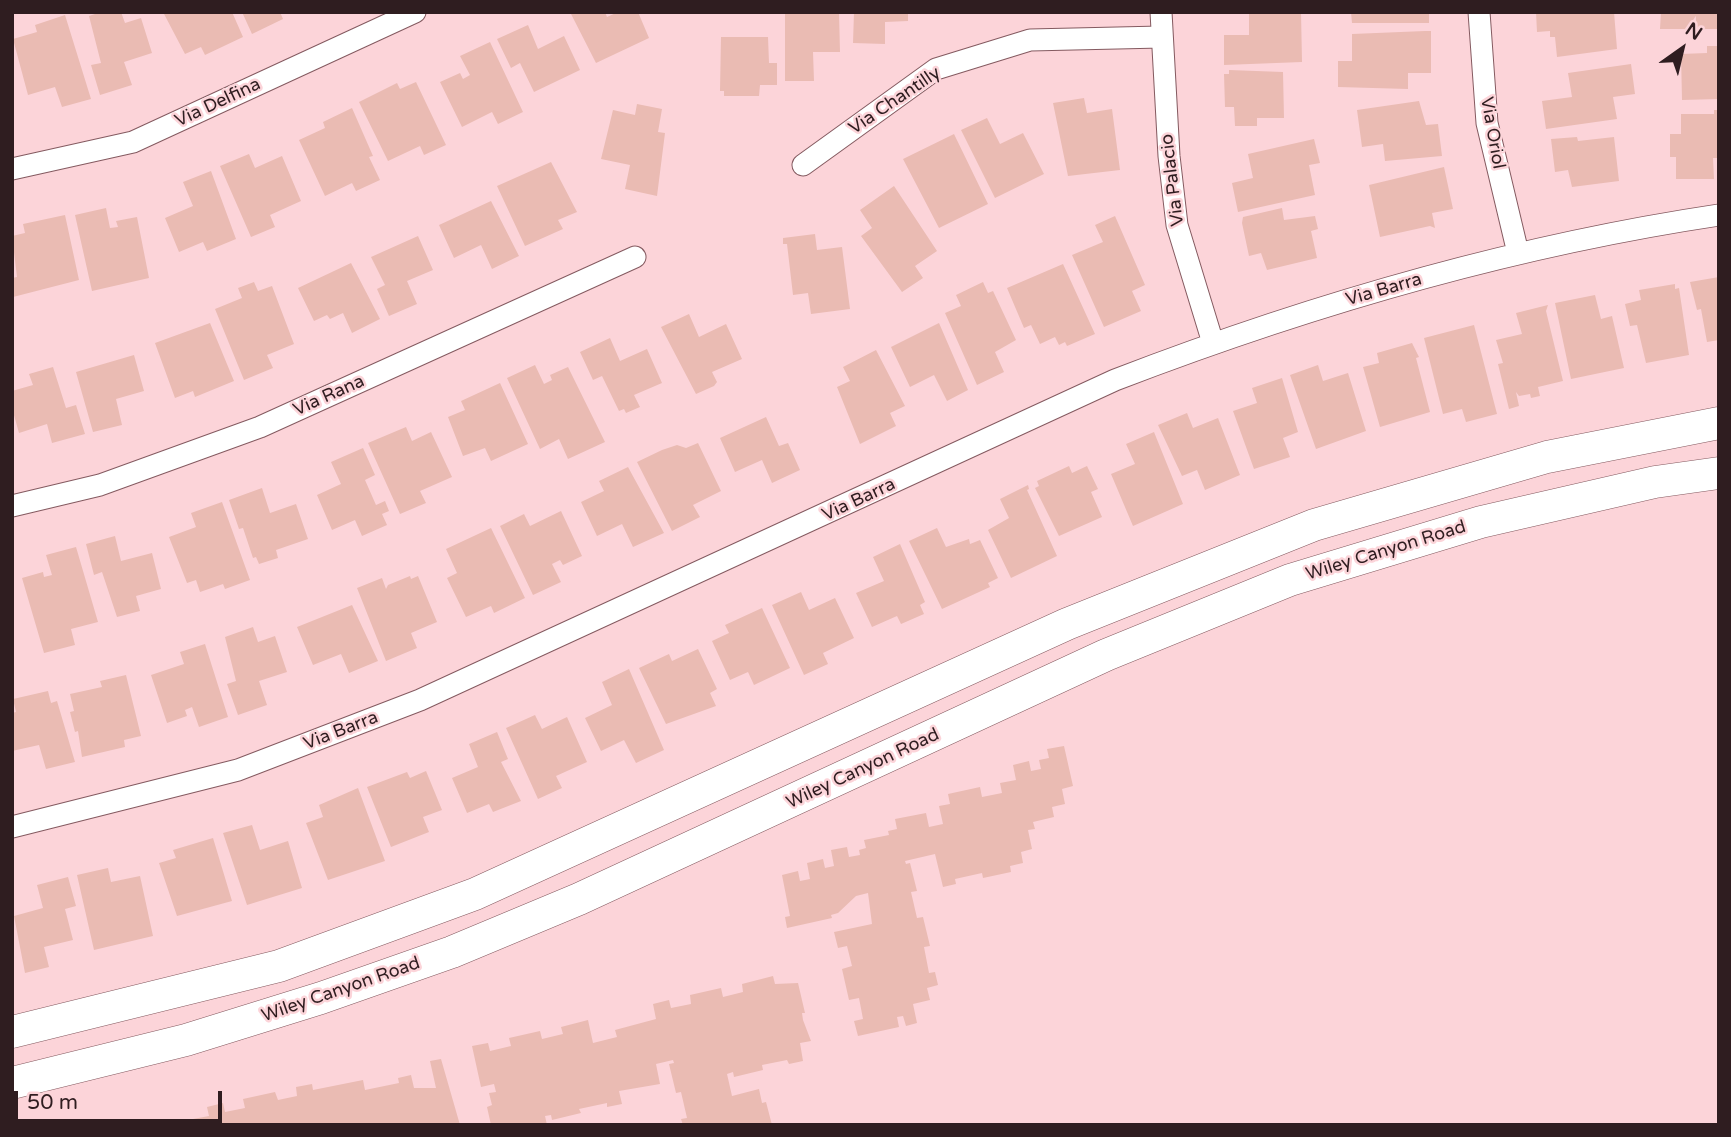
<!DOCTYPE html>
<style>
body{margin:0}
#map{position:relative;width:1731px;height:1137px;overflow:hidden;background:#fcd4d9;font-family:"Varela Round",sans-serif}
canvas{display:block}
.frame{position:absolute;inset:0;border:14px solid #2f1d20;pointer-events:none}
.north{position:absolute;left:1647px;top:14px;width:70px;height:70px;-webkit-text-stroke:5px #fcd4d9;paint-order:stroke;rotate:34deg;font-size:19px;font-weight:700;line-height:28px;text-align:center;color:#2f1d20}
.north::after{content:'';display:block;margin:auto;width:24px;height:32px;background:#2f1d20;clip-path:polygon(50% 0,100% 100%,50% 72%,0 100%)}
.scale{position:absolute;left:14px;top:1091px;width:208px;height:32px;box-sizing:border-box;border:4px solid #2f1d20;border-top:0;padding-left:9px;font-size:21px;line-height:24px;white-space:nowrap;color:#2f1d20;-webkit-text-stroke:5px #fcd4d9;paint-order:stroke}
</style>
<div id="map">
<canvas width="1731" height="1137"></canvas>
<div class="frame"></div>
<div class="north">N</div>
<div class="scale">50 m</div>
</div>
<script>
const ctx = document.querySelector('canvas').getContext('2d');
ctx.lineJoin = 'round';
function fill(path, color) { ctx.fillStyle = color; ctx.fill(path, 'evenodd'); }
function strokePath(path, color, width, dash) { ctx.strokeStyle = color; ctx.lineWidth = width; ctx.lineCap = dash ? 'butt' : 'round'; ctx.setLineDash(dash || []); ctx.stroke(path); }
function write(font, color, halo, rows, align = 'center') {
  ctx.font = font + ' "Varela Round",sans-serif'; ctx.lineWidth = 5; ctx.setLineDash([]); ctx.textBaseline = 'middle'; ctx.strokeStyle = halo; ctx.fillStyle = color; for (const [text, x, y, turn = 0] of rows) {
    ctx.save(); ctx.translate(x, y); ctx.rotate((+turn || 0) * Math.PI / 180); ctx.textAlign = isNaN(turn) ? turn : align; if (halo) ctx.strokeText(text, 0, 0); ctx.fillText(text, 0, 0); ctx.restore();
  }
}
fill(new Path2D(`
 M101 12H121L125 23 141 18 152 53 124 62 132 85 100 95 91 65 101 63 89 16Z
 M163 12H232L243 37 205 55 201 47 185 54Z
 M242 12H280L283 19 252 34Z
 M570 12H605L607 17 618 12H638L649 38 596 63Z
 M785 12H839L840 52H813L814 81H785Z
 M854 12H908V21L885 22V44L853 43Z
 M1249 12H1301L1302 62 1224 65V35H1249Z
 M1351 12H1429V23H1352Z
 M1536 12H1614L1617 49 1557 57 1555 37H1550V31L1537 32Z
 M1661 12H1719V29H1660Z
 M65 15 91 99 62 107 55 87 28 95 13 39 37 32 35 25Z
 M528 25 538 49 564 36 580 70 534 92 520 63 511 68 497 39Z
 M1425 31H1431V73H1408V89L1338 87V61H1352V34Z
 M721 37H768L769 63H777V85H760L759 96H724V91H720Z
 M490 42 523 112 498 124 492 112 462 127 440 82 460 73 463 79 470 75 460 56Z
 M1707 46H1719V99L1682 100 1681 54 1707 53Z
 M1631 64 1635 94 1613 97 1617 119 1546 129 1542 101 1572 97 1568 73Z
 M1229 70 1283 72 1284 118H1257V126H1235L1234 107H1225L1224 74H1229Z
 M416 82 446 145 424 155 420 146 388 161 359 102 397 83 400 89Z
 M1084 98 1087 113 1112 109 1120 170 1068 176 1053 103Z
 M1419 101 1426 125 1438 124 1442 156 1385 161 1383 144 1362 147 1357 110Z
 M637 104 662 109 658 132 665 133 657 196 625 189 630 165 601 159 613 110 635 115Z
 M352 108 373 156 369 157 380 180 356 191 352 183 325 196 299 140 325 128 323 122Z
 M1714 110H1719V158H1713L1714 179H1676V157H1670V134H1681V114H1714Z
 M987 118 1000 144 1023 133 1044 174 995 198 961 130Z
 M954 134 988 204 939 228 903 159Z
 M1577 137 1578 141 1614 137 1619 181 1572 187 1568 170 1555 172 1551 139Z
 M1314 139 1320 163 1309 165 1315 195 1238 212 1232 183 1253 178 1248 154Z
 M249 154 255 168 282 156 301 201 270 215 275 227 251 237 220 166Z
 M551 162 577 212 558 220 563 229 525 246 497 186Z
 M1444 167 1453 209 1432 213 1435 228 1430 226 1380 237 1369 185Z
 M211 171 236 239 207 251 203 242 179 252 165 218 193 206 183 182Z
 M894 186 937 251 915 266 923 278 902 292 861 236 872 228 860 210Z
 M491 201 519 256 492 269 481 245 454 258 439 225Z
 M106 208 110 228 118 227 116 221 137 217 149 278 92 291 75 215Z
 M1282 208 1284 220 1315 216 1318 229 1311 231 1317 258 1267 270 1261 253 1249 256 1242 223 1243 217Z
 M65 215 79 280 13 297 12 278 17 277 12 236 25 233 23 224Z
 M1115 216 1145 285 1132 291 1141 311 1104 327 1072 255 1103 242 1095 225Z
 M815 234 817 250 842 247 850 309 811 314 808 293 793 295 787 244H783V238Z
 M418 236 433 270 407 281 417 304 389 316 377 289 385 285 371 257Z
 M351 263 380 319 352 333 343 313 330 319 327 315 314 321 298 288Z
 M1063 264 1095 334 1067 346 1065 342 1059 345 1055 337 1040 344 1031 325 1024 328 1007 288Z
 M1719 277V340L1707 342 1701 309 1697 310 1690 282Z
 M254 282 258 291 272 286 294 344 267 355 273 368 244 380 215 309 242 298 238 288Z
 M983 282 988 293 993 291 1016 340 995 352 1004 372 977 385 945 313 961 306 956 295Z
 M1675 284V289L1679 288 1689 355 1646 363 1637 325 1630 326 1625 304 1641 300 1639 290Z
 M1595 295 1601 319 1612 316 1624 368 1571 379 1555 303Z
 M1548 305 1546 311 1563 381 1538 387 1540 396 1531 398 1530 394 1519 396 1516 392 1519 406 1509 409 1498 364 1503 363 1496 340 1522 334 1516 313Z
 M689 314 699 337 726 324 742 359 712 372 717 382 714 386 696 394 661 327Z
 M210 323 234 381 195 397 193 391 175 398 155 343Z
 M939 323 968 390 947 401 934 375 910 387 891 347Z
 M1474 325 1497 414 1466 422 1462 409 1443 414 1424 338Z
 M610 338 620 361 647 349 662 383 634 395 640 407 626 413 624 409 619 411 602 376 593 380 580 352Z
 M1412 343 1419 357 1416 358 1430 412 1380 427 1363 367 1379 363 1377 353Z
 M876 350 905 406 890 413 896 426 860 444 837 387 850 381 843 367Z
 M134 355 144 391 116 399 122 425 93 432 76 372Z
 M535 365 544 384 552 380 550 375 568 367 605 442 568 459 559 439 540 449 507 378Z
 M1318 365 1323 381 1348 373 1366 431 1316 449 1290 375Z
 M53 367 66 408 76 405 85 434 52 443 47 424 19 433 12 408V391L33 385 29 374Z
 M1282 378 1298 432 1283 438 1290 457 1254 469 1233 411 1257 403 1252 388Z
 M500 383 528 444 491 461 485 448 463 456 448 417 465 410 461 401Z
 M1187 413 1193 428 1218 418 1240 475 1205 490 1197 470 1182 476 1158 425Z
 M766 417 779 446 788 443 800 470 772 483 762 460 735 472 720 438Z
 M406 427 412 441 431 432 452 477 420 491 426 503 400 514 368 443Z
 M1154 432 1183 504 1133 526 1111 474 1135 464 1126 444Z
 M698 443 721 491 693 505 700 517 672 531 637 462 662 450 677 445 686 448Z
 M363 448 375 475 365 480 376 505 385 501 389 511 382 514 387 525 362 536 355 520 332 530 317 495 341 484 331 462Z
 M1069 466 1072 473 1087 466 1098 489 1091 492 1102 517 1059 536 1035 488 1039 486 1037 481Z
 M628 467 664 533 633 547 622 524 597 536 581 502 604 491 599 481Z
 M1028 485 1029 489 1027 490 1057 556 1011 578 988 530 1009 518 1000 499Z
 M262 488 270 513 296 504 308 539 276 550 278 558 259 564 256 557 253 558 243 528 239 529 229 500Z
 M222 502 250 580 225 589 223 584 200 592 196 580 187 583 169 537 196 527 191 513Z
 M561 511 582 556 563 565 560 560 552 564 561 582 533 595 500 526 524 514 530 526Z
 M491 528 525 598 494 613 491 606 466 617 447 578 457 573 446 549Z
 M937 528 946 547 969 539 970 544 980 540 998 578 988 583 990 587 942 609 909 541Z
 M115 536 121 561 152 553 161 589 136 596 140 611 117 617 102 572 94 575 86 544Z
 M900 544 925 602 920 605 924 614 901 624 897 616 872 627 856 593 884 581 873 557Z
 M76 547 98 622 71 629 75 645 44 653 22 578 43 572 44 577 52 575 46 555Z
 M410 576 411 579 418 576 437 622 411 633 417 648 386 661 357 588 382 578 386 589 388 585Z
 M801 592 809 610 835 598 854 638 823 653 828 664 804 675 772 605Z
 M352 605 378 661 349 673 341 654 313 665 297 627Z
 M762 608 790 668 754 685 748 672 730 680 712 641 729 633 725 625Z
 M253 627 258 642 275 636 287 672 259 681 267 705 238 715 227 684 236 681 225 637Z
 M205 644 228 717 199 727 192 707 185 710 187 716 167 723 151 675 184 664 180 652Z
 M698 649 717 689 710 693 716 706 666 724 639 668 669 654 672 661Z
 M629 669 664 750 636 763 624 740 601 751 585 718 612 705 602 682Z
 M126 675 141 736 124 740 125 747 82 757 78 731 75 732 70 712 74 711 70 694 102 687 100 681Z
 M48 691 51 703 57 701 75 762 46 769 39 745 12 751V713L16 712 13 699Z
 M535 715 542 729 567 717 587 762 556 776 562 788 538 799 506 728Z
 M497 732 508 759 501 762 521 801 493 812 489 804 467 813 452 778 478 767 469 744Z
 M1064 746 1073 786 1062 789 1065 804 1052 807 1054 817 1033 822 1035 829 1028 830 1032 849 1021 852 1023 863 1010 866 1011 872 983 878 982 873 955 879 956 884 943 887 935 854 905 861 906 864 910 863 917 891 911 892 917 918 923 917 930 946 924 947 929 973 935 972 938 985 927 988 930 1000 913 1004 917 1023 906 1026 903 1016 897 1017 899 1027 858 1036 854 1021 863 1019 859 998 849 1000 842 969 852 966 847 946 838 948 834 932 872 924 868 893 856 896 838 913 831 915 832 918 787 928 785 917 790 916 782 875 798 871 800 881 810 879 807 863 823 859 825 868 834 866 831 850 847 847 849 857 860 855 859 850 866 848 864 840 889 835 888 831 897 829 895 819 926 813 929 827 943 824 939 806 950 804 948 794 980 787 982 797 1002 793 1000 783 1016 780 1013 765 1029 761 1031 771 1041 769 1039 760 1049 758 1047 749Z
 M426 771 442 810 423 817 429 832 391 847 367 787 407 772 410 778Z
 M358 788 385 861 328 880 306 823 323 817 319 805Z
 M252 825 260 850 288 841 302 888 247 905 223 833Z
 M213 838 232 901 177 916 159 863 176 858 173 850Z
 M108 868 111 882 140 876 153 936 94 950 77 875Z
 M68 877 76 906 65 909 73 940 44 947 49 967 25 973 14 916 43 908 37 885Z
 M773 976 775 984 798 983 805 1013H802L803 1020 811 1041 800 1043 803 1061 789 1064 787 1060 762 1065 763 1070 734 1077 733 1072 727 1074 732 1096 759 1089 762 1103 766 1102 772 1125H683L681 1119 687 1118 681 1092 676 1093 669 1064 674 1063 673 1060 656 1064 660 1084 619 1091 622 1104 607 1107V1103L579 1109 581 1113 552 1120 551 1115 545 1116 547 1125H491L487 1107 492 1105 489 1093 496 1092 494 1084 481 1087 472 1046 488 1043 490 1051 511 1046 509 1038 540 1031 542 1039 563 1034 561 1027 588 1020 593 1043 617 1037 615 1030 656 1019 653 1004 669 1000 671 1008 691 1004 690 995 721 988 723 997 743 992 742 984Z
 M441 1059 460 1125H194L193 1119 209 1116 207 1107 223 1103 225 1112 245 1108 243 1099 275 1092 278 1100 297 1096 296 1087 312 1084 313 1090 363 1080 365 1090 399 1083 398 1078 411 1075 414 1088H436L430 1061Z`), '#eabbb3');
const minor = new Path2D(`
 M1161 12 1169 156 1177 225 1213 343
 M1479 12 1487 123 1518 253
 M803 165 936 69 1030 40 1161 37
 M12 169 133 142 415 12
 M12 506 100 485 260 427 635 257
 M12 827 238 770 420 700 1115 380C1310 305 1512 246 1719 215`);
const secondary = new Path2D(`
 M12 1032 279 966 475 894 1067 624 1314 525 1547 457 1719 423
 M12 1083 186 1040 321 998 452 952 579 899 1106 655 1290 580 1481 522 1655 482 1719 473`);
strokePath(minor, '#845a60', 23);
strokePath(secondary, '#845a60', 33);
strokePath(minor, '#fff', 21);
strokePath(secondary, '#fff', 32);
write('18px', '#2f1d20', '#fcd4d9', [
 ["Via Chantilly",895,101,-34],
 ["Via Delfina",218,103,-25],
 ["Via Oriol",1492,133,80],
 ["Via Palacio",1173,180,-97],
 ["Via Barra",1384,290,-16],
 ["Via Rana",329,396,-24],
 ["Via Barra",859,500,-25],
 ["Wiley Canyon Road",1386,551,-17],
 ["Via Barra",341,731,-21],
 ["Wiley Canyon Road",863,769,-25],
 ["Wiley Canyon Road",341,990,-19]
]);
</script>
